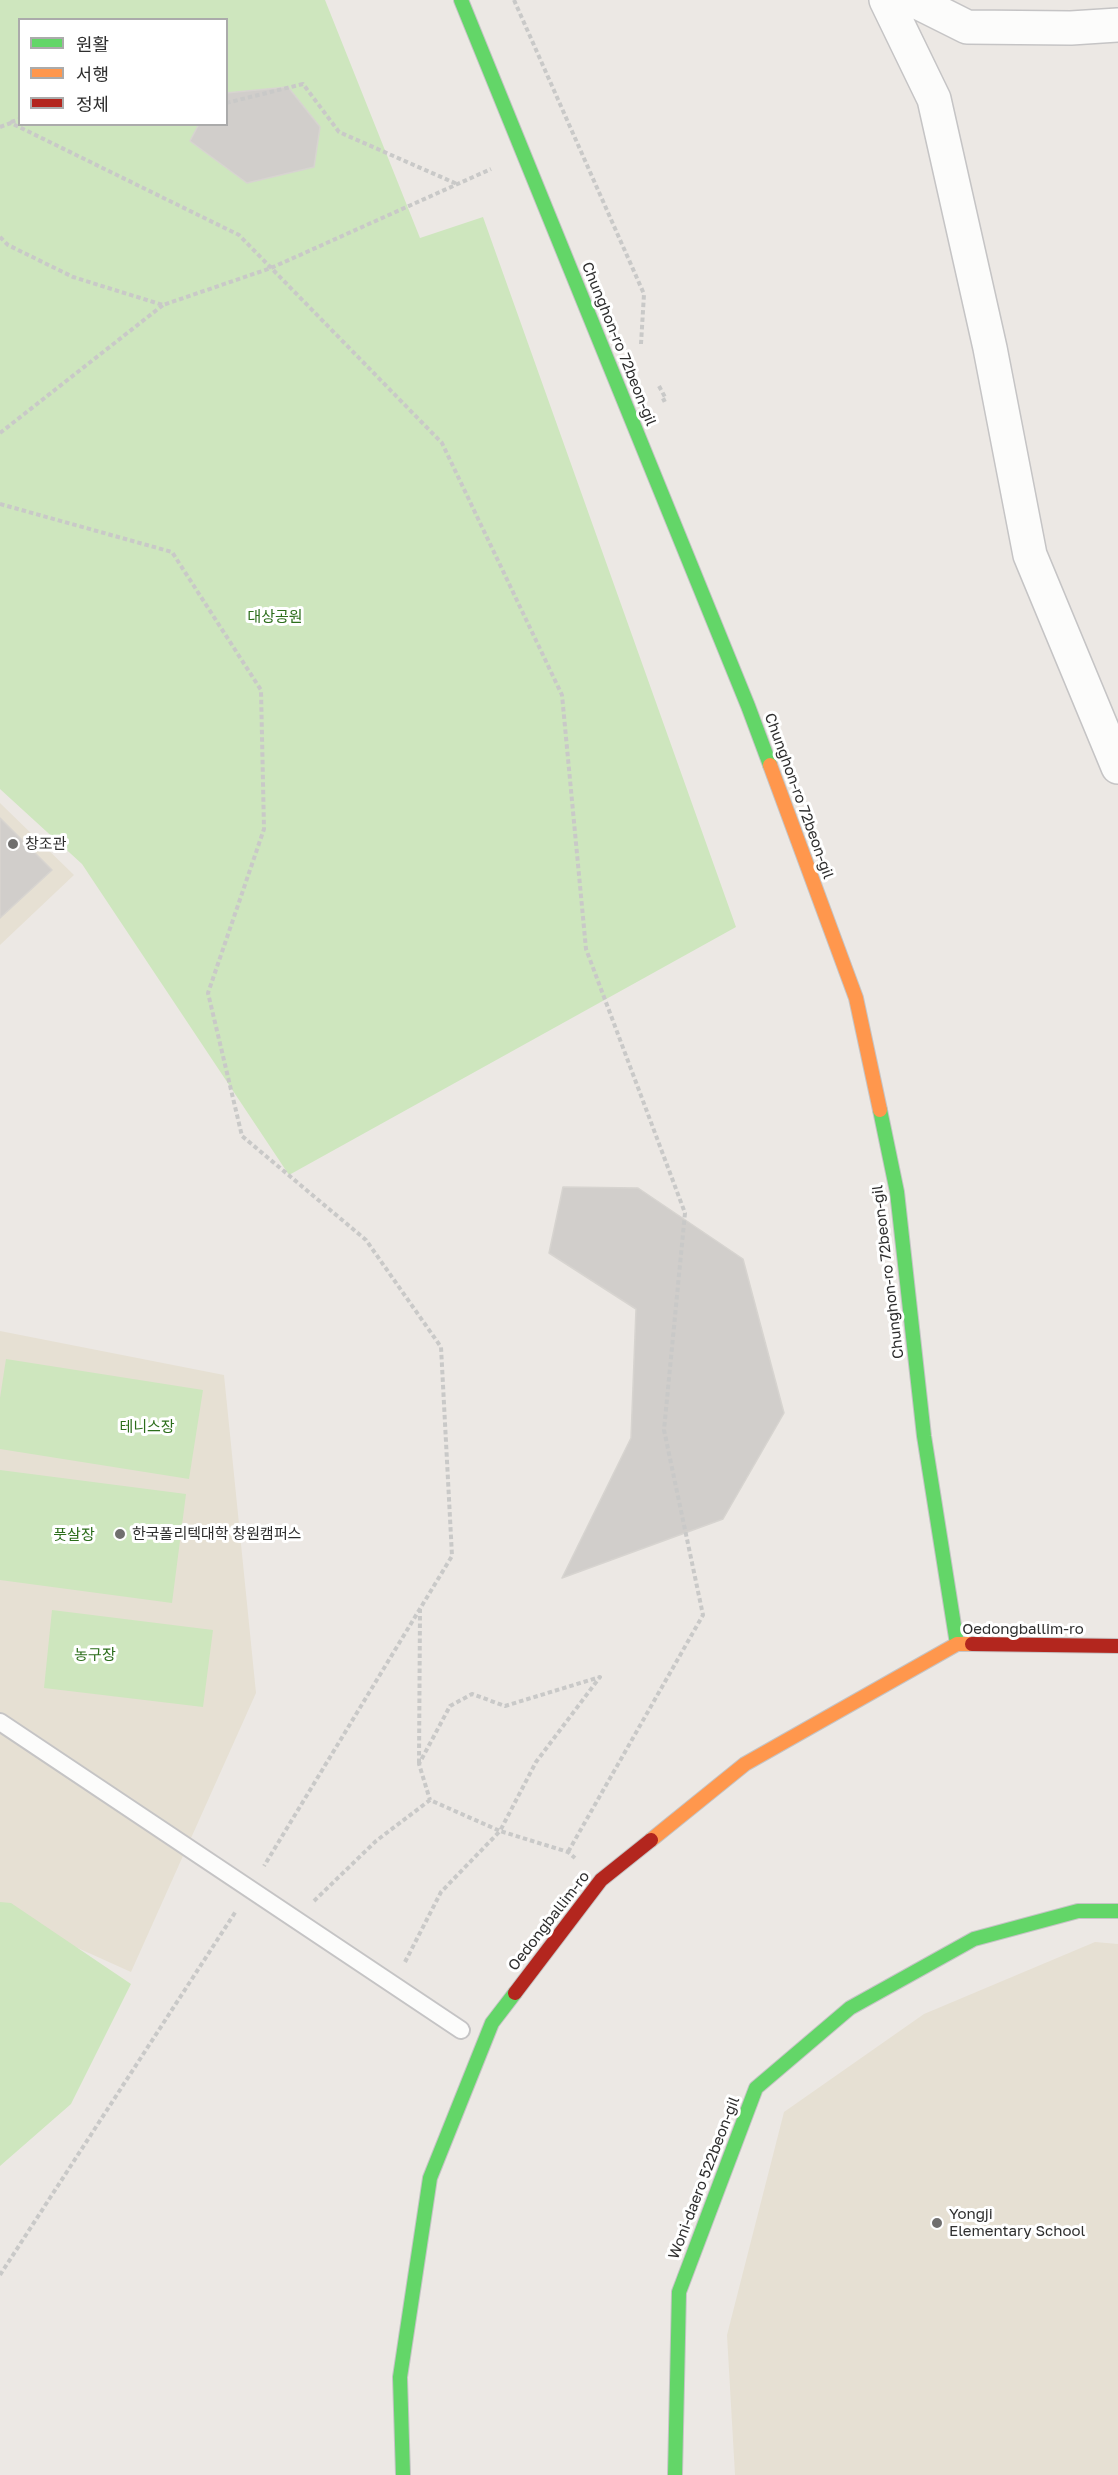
<!DOCTYPE html>
<meta charset="utf-8">
<style>
body{margin:0}
#map{position:relative;width:1118px;height:2475px;overflow:hidden;background:#ece8e4;font-family:"Golos Text","Noto Sans KR",sans-serif}
canvas{display:block}
.legend{position:absolute;left:18px;top:18px;width:210px;height:108px;box-sizing:border-box;background:#fff;border:2px solid #ababab;margin:0;padding:8px 10px;list-style:none;font-size:18px;color:#2e2e2e}
.legend li{display:flex;align-items:center;gap:12px;height:30px}
.legend b{width:30px;border:2px solid #ababab}
</style>
<div id="map">
<canvas width="1118" height="2475"></canvas>
<ul class="legend">
<li><b style="height:8px;background:#63d668"></b>원활</li>
<li><b style="height:8px;background:#ff974d"></b>서행</li>
<li><b style="height:8px;background:#b3261e"></b>정체</li>
</ul>
</div>
<script>
const ctx = document.querySelector('canvas').getContext('2d');
ctx.lineJoin = 'round';
function fill(path, color) { ctx.fillStyle = color; ctx.fill(path, 'evenodd'); }
function strokePath(path, color, width, dash) { ctx.strokeStyle = color; ctx.lineWidth = width; ctx.lineCap = dash ? 'butt' : 'round'; ctx.setLineDash(dash || []); ctx.stroke(path); }
function write(font, color, halo, rows, align = 'center') {
  ctx.font = font + ' "Golos Text","Noto Sans KR",sans-serif'; ctx.lineWidth = 6; ctx.setLineDash([]); ctx.textBaseline = 'middle'; ctx.strokeStyle = halo; ctx.fillStyle = color; for (const [text, x, y, turn = 0] of rows) {
    ctx.save(); ctx.translate(x, y); ctx.rotate((+turn || 0) * Math.PI / 180); ctx.textAlign = isNaN(turn) ? turn : align; if (halo) ctx.strokeText(text, 0, 0); ctx.fillText(text, 0, 0); ctx.restore();
  }
}
fill(new Path2D(`
 M0 803 74 875 0 945Z
 M0 1331 224 1375 256 1693 131 1972 0 1913Z
 M1095 1942 1118 1944V2475H735L727 2335 784 2112 924 2014Z`), '#e6e0d3');
fill(new Path2D(`
 M0 0H325L420 238 483 217 736 927 289 1175 82 864 0 789ZM20 20H226V124H20Z
 M6 1359 203 1390 189 1479 0 1449V1398Z
 M0 1470 186 1494 172 1603 0 1580Z
 M52 1610 213 1630 203 1707 44 1688Z
 M0 1902 11 1903 131 1984 71 2104 0 2166Z`), '#cee6be');
const building = new Path2D(`
 M288 87 320 127 314 167 247 183 190 141 199 124H226V93Z
 M0 818 52 870 0 918Z
 M563 1187 638 1188 743 1259 784 1413 723 1519 562 1578 631 1438 636 1309 549 1253Z`);
fill(building, '#d1cecb');
strokePath(building, '#d7d4d0', 1.5);
const lane = new Path2D(`
 M0 1722 461 2030`);
const street = new Path2D(`
 M886 0 934 99 990 348 1030 555 1118 767
 M913 0 967 27 1071 28 1118 25`);
const fast = new Path2D(`
 M461 0 748 706 770 765
 M880 1110 897 1192 924 1436 957 1644
 M403 2475 400 2377 430 2178 492 2023 515 1993
 M675 2475 679 2292 756 2088 850 2008 974 1939 1078 1911H1118`);
const slow = new Path2D(`
 M770 765 856 998 880 1110
 M651 1840 745 1764 957 1644H972`);
const jam = new Path2D(`
 M972 1644 1118 1646
 M515 1993 601 1880 651 1840`);
strokePath(lane, '#c5c4c5', 20);
strokePath(street, '#c5c4c5', 36);
strokePath(fast, '#c5c4c5', 16);
strokePath(slow, '#c5c4c5', 16);
strokePath(jam, '#c5c4c5', 16);
strokePath(new Path2D(`
 M514 0 644 294 641 344
 M226 103 303 84 339 132 457 184
 M11 122 20 119
 M0 127 11 123 239 235 442 443 562 695 586 949 685 1213 664 1430 703 1615 568 1852
 M0 237 8 245 73 277 163 305 271 268 491 169
 M659 386 666 399 662 401
 M0 433 163 305
 M0 504 172 552 261 690 264 829 208 993 242 1136 366 1240 441 1347 452 1556 264 1866
 M419 1763 420 1609
 M314 1901 376 1841 430 1800 500 1831 536 1762 600 1677 505 1706 472 1694 450 1706 419 1764 430 1800
 M405 1962 441 1892 500 1831 568 1852 575 1858
 M0 2275 236 1911`), '#c9c9c8', 4, [4.5, 3]);
strokePath(lane, '#fcfcfb', 16);
strokePath(street, '#fcfcfb', 33);
strokePath(fast, '#63d668', 14);
strokePath(slow, '#ff974d', 14);
strokePath(jam, '#b3261e', 14);
for (const [x, y, r, color] of [
 [13,844,6,"#706f6e"],
 [120,1534,6,"#706f6e"],
 [937,2223,6,"#706f6e"]
]) { const dot = new Path2D(); dot.arc(x, y, r, 0, 2 * Math.PI); ctx.fillStyle = color; ctx.fill(dot); strokePath(dot, '#fff', 2); }
write('15px', '#2e2e2e', '#fff', [
 ["Chunghon-ro 72beon-gil",619,344,68],
 ["Chunghon-ro 72beon-gil",799,796,70],
 ["Chunghon-ro 72beon-gil",888,1272,-97],
 ["Oedongballim-ro",1023,1629],
 ["Oedongballim-ro",549,1921,-52],
 ["Woni-daero 522beon-gil",704,2178,-69]
]);
write('15px', '#2c6e1b', '#fff', [
 ["대상공원",275,617],
 ["테니스장",147,1427],
 ["풋살장",74,1535],
 ["농구장",95,1655]
]);
write('15px', '#2e2e2e', '#fff', [
 ["창조관",25,844],
 ["한국폴리텍대학 창원캠퍼스",132,1534],
 ["Yongji",949,2214],
 ["Elementary School",949,2231]
], 'left');
</script>
